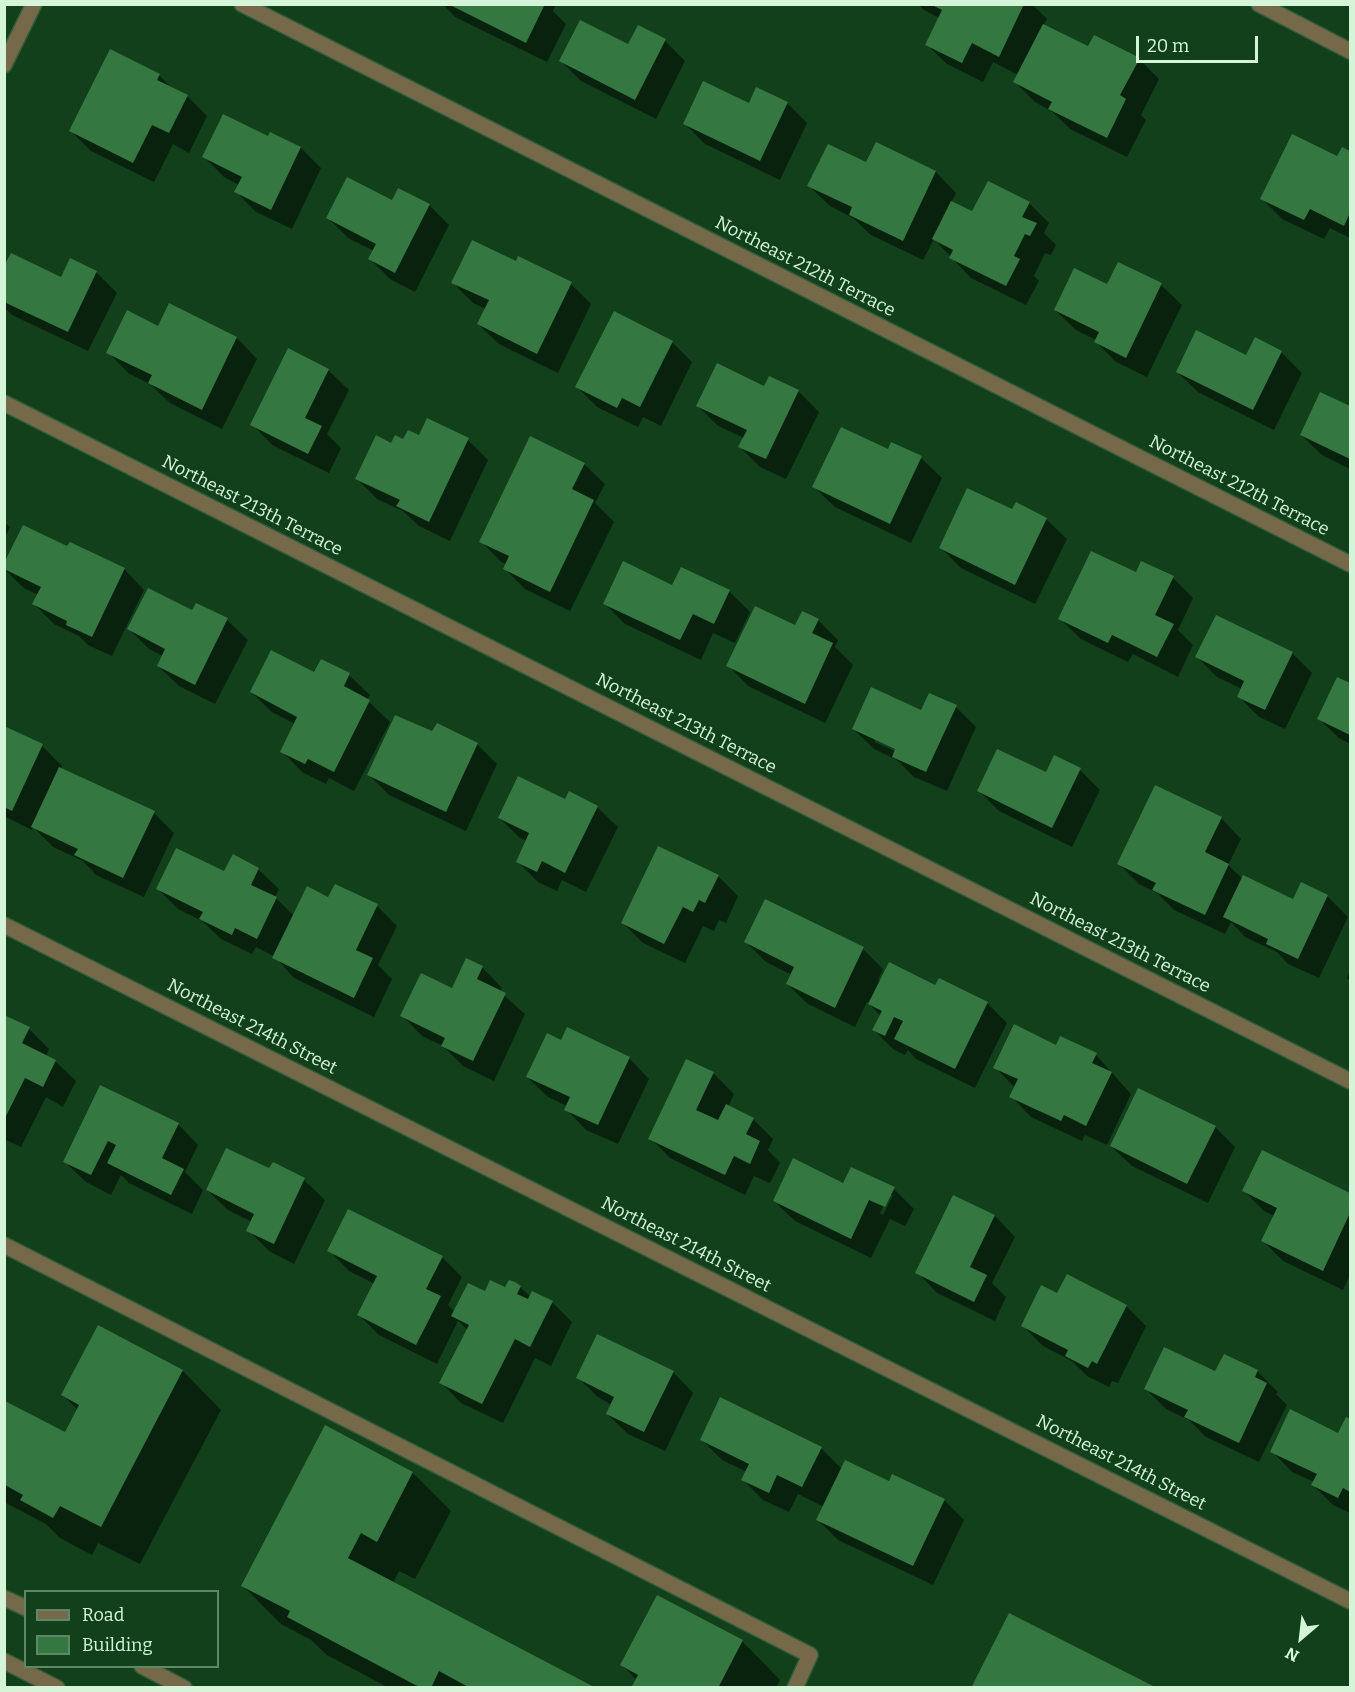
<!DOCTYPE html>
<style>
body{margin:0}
#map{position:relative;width:1355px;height:1692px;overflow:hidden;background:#11401b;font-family:Bitter,serif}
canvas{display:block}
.frame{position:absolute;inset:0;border:6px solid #d5f5d8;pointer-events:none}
.legend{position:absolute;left:24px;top:1590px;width:195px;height:78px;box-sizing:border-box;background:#11401b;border:2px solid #5f8867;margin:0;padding:8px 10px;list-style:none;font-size:18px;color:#d5f5d8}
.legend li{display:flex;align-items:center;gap:12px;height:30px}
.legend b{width:30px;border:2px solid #5f8867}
.north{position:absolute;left:1271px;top:1608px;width:60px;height:60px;-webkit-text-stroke:4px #11401b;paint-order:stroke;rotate:208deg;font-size:16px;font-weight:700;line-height:24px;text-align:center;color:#d5f5d8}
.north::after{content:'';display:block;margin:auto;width:21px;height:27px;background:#d5f5d8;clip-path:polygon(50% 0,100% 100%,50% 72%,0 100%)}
.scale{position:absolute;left:1136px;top:36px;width:122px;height:27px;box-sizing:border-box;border:3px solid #d5f5d8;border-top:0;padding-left:8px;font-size:18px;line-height:21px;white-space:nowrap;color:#d5f5d8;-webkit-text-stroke:4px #11401b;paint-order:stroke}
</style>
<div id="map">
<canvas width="1355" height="1692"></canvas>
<div class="frame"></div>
<ul class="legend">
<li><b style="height:8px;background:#766949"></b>Road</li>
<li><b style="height:16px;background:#357740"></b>Building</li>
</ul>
<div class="north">N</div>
<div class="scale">20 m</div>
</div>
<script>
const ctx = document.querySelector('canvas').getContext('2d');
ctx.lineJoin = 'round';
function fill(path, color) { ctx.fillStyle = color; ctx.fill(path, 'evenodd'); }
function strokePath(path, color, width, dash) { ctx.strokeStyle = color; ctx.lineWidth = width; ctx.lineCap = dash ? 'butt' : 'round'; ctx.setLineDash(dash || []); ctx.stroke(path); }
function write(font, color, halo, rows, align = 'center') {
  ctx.font = font + ' Bitter,serif'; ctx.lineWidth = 4.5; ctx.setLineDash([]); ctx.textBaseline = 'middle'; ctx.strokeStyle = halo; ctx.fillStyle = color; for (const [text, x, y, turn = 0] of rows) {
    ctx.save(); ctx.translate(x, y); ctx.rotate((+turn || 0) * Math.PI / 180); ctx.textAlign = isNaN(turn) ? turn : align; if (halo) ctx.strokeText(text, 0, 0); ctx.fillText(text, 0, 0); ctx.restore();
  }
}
fill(new Path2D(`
 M443 4H556L553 11 566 24 547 62 455 17Z
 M918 4H1032L1047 19 1043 26 1089 48 1139 59 1159 79 1141 115 1146 120 1127 157 1070 129 1053 112 1035 102 1015 82 1018 75 993 62 983 82 947 64 926 44 939 18 924 10Z
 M665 41 685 61 656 119 581 81 561 61Z
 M159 75 174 90 187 96 207 116 189 153 173 144 154 182 91 151 71 131Z
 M787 103 807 123 780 180 705 144 685 124Z
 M271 134 301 148 321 168 292 229 256 212 236 192 239 185 224 177 204 157 269 138Z
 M877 144 936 172 956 193 951 203 973 213 1029 203 1049 223 1044 233 1056 245 1051 255 1045 253 1034 276 1039 281 1026 305 971 278 934 239 923 260 871 235 853 218 830 206 809 186 867 164Z
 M1343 149 1350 153V238L1330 228 1324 239 1282 219 1262 199 1338 158Z
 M393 202 429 205 449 225 415 292 390 279 370 259 374 251 348 238 328 218Z
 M517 263 571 284 591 304 558 373 499 344 478 324 486 309 473 303 453 283Z
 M1118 264 1161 285 1182 305 1147 377 1116 362 1096 342V340L1076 330 1055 310 1108 286Z
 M4 270 62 279 96 272 117 293 88 351 12 315 4 307Z
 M170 305 237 338 257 359 222 429 170 403 150 384 128 373 108 352 159 328Z
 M1255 339 1281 352 1302 373 1274 430 1198 392 1177 372 1247 357Z
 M672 342 692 362 661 426 643 417 638 427 597 407 577 387Z
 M328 370 349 390 327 434 341 448 329 473 272 445 252 424Z
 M770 378 798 391 819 412 786 479 760 467 740 447 744 438 718 426 698 406 765 388Z
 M1321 394 1350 408V469L1322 455 1301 435Z
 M420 437 468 440 488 460 450 541 419 526 403 511 377 499 357 479 392 445Z
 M892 444 921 458 942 478 911 543 835 507 814 487 888 451Z
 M584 464 605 484 595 503 614 522 570 611 525 589 505 569 507 564 501 562 481 541Z
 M1013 511 1046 519 1067 539 1035 604 961 568 941 548Z
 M4 522 10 527 4 540Z
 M68 548 124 569 144 590 112 656 88 645 79 636 54 624 34 604 38 595 24 588 4 569Z
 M1137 574 1173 578 1193 598 1178 630 1193 645 1178 677 1133 654 1128 662 1081 639 1060 619Z
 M673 587 729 591 750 612 735 643 713 633 701 660 625 624 604 603Z
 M197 605 227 620 248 640 215 704 179 686 158 666 163 656 149 649 129 629 193 612Z
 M818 620 838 640 835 647 853 665 825 723 748 686 728 665 796 627Z
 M1292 653 1312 673 1285 729 1259 717 1239 697 1242 689 1217 677 1197 657Z
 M322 661 349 675 370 695 367 700 390 722 354 791 329 778 326 784 302 772 282 751 295 724 272 712 251 692 315 674Z
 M1337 679 1350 685V744L1339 738 1318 718Z
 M956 707 976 727 947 791 914 777 897 760 874 749 853 729 922 712ZM875 739 903 751 901 754 875 742Z
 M4 728 42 746 62 766 61 769 154 813 174 833 144 897 96 875 83 861 53 847 33 827 32 830 6 817 4 820Z
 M433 733 477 744 497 764 466 831 389 795 369 775Z
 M1080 770 1100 790 1072 847 999 811 979 791 1047 774Z
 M565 801 597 807 618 827 586 892 562 880 557 891 538 882 517 861 527 841 520 838 499 818Z
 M1221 818 1241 839 1228 865 1243 879 1294 901 1302 884 1328 897 1348 917 1319 978 1288 964 1277 952 1245 937 1231 922 1225 934 1174 910 1157 893 1139 884 1119 864Z
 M258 869 279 889 275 897 294 916 329 899 377 906 397 926 378 965 392 979 374 1017 294 978 275 957 256 947 252 954 221 939 202 921 178 909 158 889 225 873Z
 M718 876 738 896 726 923 719 920 714 931 703 926 685 963 643 943 623 923Z
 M746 942 863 949 883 969 878 980 936 987 987 1003 1007 1023 975 1088 916 1059 908 1050 905 1055 894 1050 874 1030 881 1016 867 1002 855 1027 808 1004 787 984 792 975 766 962Z
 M482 967 502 988 500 992 525 1014 494 1081 463 1066 443 1046 422 1036 402 1015 453 990Z
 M1350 970V981L1347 978Z
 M4 1017 29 1029 49 1049 46 1056 55 1061 76 1081 63 1107 46 1097 21 1147 4 1139Z
 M562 1042 629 1058 649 1079 618 1144 586 1130 566 1109 567 1106 548 1097 527 1077Z
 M1056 1047 1096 1055 1131 1094 1107 1145 1085 1135 1082 1141 1031 1117 1011 1096 1015 1088 995 1067Z
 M687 1061 714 1074 734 1094 728 1107 753 1119 773 1139 768 1150 780 1163 770 1183 754 1176 745 1195 670 1158 650 1138Z
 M101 1087 178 1124 198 1145 185 1172 203 1190 192 1214 129 1183 121 1175 111 1195 86 1182 65 1162Z
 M1215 1127 1235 1147 1208 1203 1132 1166 1111 1146Z
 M1262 1152 1350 1195V1275L1343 1290 1283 1261 1263 1241 1274 1216 1264 1211 1244 1191Z
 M273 1164 304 1180 325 1200 294 1264 269 1251 248 1230 252 1222 228 1210 207 1190 270 1170Z
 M894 1189 914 1209 905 1226 890 1219 871 1258 795 1221 774 1201ZM889 1195H893L883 1215 880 1213Z
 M954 1197 995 1216 1015 1237 992 1283 1006 1297 995 1321 937 1293 917 1272Z
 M329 1250 442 1257 462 1277 448 1305 455 1312 485 1293 520 1287 531 1297 552 1302 572 1322 551 1366 535 1358 503 1423 461 1403 441 1382 468 1330 458 1321 437 1364 379 1335 359 1315 375 1284 349 1271Z
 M1058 1295 1126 1306 1146 1326 1118 1383 1112 1381 1109 1387 1087 1376 1072 1361 1043 1346 1022 1325Z
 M99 1327 183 1371 221 1410 140 1564 98 1543 92 1555 60 1538 46 1524 4 1502V1402L66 1434 78 1410 63 1395Z
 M1224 1356 1257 1371 1278 1392 1276 1394 1287 1405 1259 1462 1206 1437 1189 1420 1166 1409 1146 1389 1216 1373Z
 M673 1372 693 1393 665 1451 628 1434 607 1414 612 1405 598 1397 577 1377Z
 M1347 1419 1350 1420V1513L1333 1505 1313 1485 1314 1482 1292 1472 1272 1451 1339 1435Z
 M702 1440 821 1448 842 1469 944 1500 964 1520 933 1585 838 1540 818 1520 824 1507 798 1494 789 1512 763 1500 743 1480 747 1472 722 1460Z
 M413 1473 451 1511 415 1579 399 1571 393 1583 592 1688H389L327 1655 311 1640 281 1624 243 1586Z
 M742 1641 780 1680 776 1688H633L637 1680 622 1665Z`), '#0007');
fill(new Path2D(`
 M448 4H545L526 43Z
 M930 4H1024L999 57 972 43 962 63 925 45 942 10Z
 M580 20 628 44 638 25 666 39 635 100 559 61Z
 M1043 24 1088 46 1094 35 1140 58 1120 95 1126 99 1107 138 1048 109 1052 102 1013 82Z
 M110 49 160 74 157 80 188 95 169 133 152 125 133 163 69 131Z
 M703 81 749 103 756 87 788 102 760 161 683 124Z
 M223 114 268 136 270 132 301 147 271 210 234 192 242 177 202 157Z
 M1292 134 1337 156 1342 147 1350 151V213L1344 226 1310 209 1304 220 1260 199Z
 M876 142 936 171 903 241 849 215 852 207 807 186 828 144 866 162Z
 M347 177 392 200 398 188 430 204 395 273 368 259 376 244 326 218Z
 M988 181 1030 202 1022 217 1037 223 1030 236 1025 234 1014 256 1020 259 1006 286 949 258 953 250 932 239 951 201 972 211Z
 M472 240 516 261 518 256 572 282 537 354 477 324 489 300 451 283Z
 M11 253 61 277 70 258 97 271 68 332 4 302V266Z
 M1118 262 1162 283 1126 358 1094 342 1099 332 1054 310 1074 268 1107 284Z
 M169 303 237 337 202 410 148 383 152 375 106 353 127 310 158 326Z
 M614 311 673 341 640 407 622 398 617 408 575 387Z
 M1196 330 1246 355 1255 337 1282 351 1253 410 1176 372Z
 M288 348 329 369 305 418 322 426 308 454 250 425Z
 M717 363 764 386 769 376 799 390 766 459 738 447 747 430 696 406Z
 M1320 392 1350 406V459L1300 435Z
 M427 418 469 438 429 522 396 506 400 500 355 479 376 435 391 443 395 435 403 439 408 430 419 435Z
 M841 427 888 449 891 442 922 456 890 524 812 487Z
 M530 436 585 463 572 489 594 500 550 592 503 569 509 556 479 542Z
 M967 488 1012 509 1016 502 1047 518 1015 585 939 548Z
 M23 525 67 546 70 542 125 568 92 637 66 625 67 621 32 604 41 587 4 569V563Z
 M1091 551 1136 572 1141 561 1174 576 1155 615 1174 624 1157 657 1112 635 1108 643 1058 619Z
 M623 561 672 585 681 567 730 590 714 624 693 614 680 640 603 604Z
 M148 588 192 610 196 603 228 618 195 685 157 666 165 649 127 629Z
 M755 606 795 625 802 611 811 615 819 619 812 633 833 643 805 704 726 666Z
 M1216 615 1293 652 1265 710 1237 697 1244 681 1195 657Z
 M271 650 314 672 321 659 350 673 344 686 370 700 334 772 308 759 305 764 280 752 297 717 250 692Z
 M1337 677 1350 683V735L1317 719Z
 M871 687 921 710 929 693 957 705 926 772 892 757 895 749 852 729Z
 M395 715 432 731 437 723 478 743 446 812 367 775Z
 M4 726 43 744 12 811 4 807Z
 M997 749 1046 772 1054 755 1081 768 1052 828 977 791Z
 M59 767 155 811 123 878 74 855 78 849 31 827Z
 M518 776 565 799 569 791 598 806 565 873 542 861 537 872 516 862 529 833 498 818Z
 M1155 785 1222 817 1205 852 1229 864 1205 915 1152 890 1156 883 1117 864Z
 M658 846 719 875 705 903 699 900 693 912 683 907 664 944 621 923Z
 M176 848 224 871 233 854 259 868 251 885 277 897 257 939 235 928 232 935 199 919 203 912 156 889Z
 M1243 875 1293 899 1301 882 1328 895 1298 959 1266 944 1268 939 1223 917Z
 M335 884 378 904 356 950 373 958 354 998 272 958 307 886 328 897Z
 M765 899 864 947 835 1008 786 984 794 967 744 942Z
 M466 958 483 966 477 979 506 993 473 1061 441 1046 445 1038 400 1016 421 973 452 988Z
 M889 962 935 985 939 978 988 1002 955 1069 894 1039 903 1021 894 1017 885 1036 872 1030 882 1011 868 1004Z
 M4 1015 30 1027 22 1043 56 1060 43 1087 25 1078 4 1120Z
 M1014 1024 1056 1045 1060 1036 1097 1053 1092 1063 1112 1072 1086 1126 1064 1115 1061 1121 1009 1097 1018 1079 993 1068Z
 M567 1027 630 1057 598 1125 564 1110 570 1097 526 1077 547 1033 561 1040Z
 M686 1059 714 1072 696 1110 718 1120 726 1104 754 1118 746 1134 760 1141 750 1164 734 1156 725 1175 648 1139Z
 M100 1085 179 1123 162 1158 184 1169 171 1195 107 1163 116 1145 108 1141 91 1175 63 1162Z
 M1138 1088 1216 1126 1187 1184 1110 1146Z
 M226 1148 269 1168 273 1162 305 1178 274 1244 246 1231 254 1214 206 1190Z
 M1262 1150 1350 1193V1213L1323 1271 1261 1241 1277 1208 1242 1191Z
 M793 1158 843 1183 851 1167 895 1187 885 1207 869 1200 851 1239 773 1201Z
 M953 1195 995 1215 970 1267 987 1275 974 1302 915 1273Z
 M348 1209 443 1256 426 1289 441 1296 416 1345 357 1315 377 1276 327 1251Z
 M1067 1274 1127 1305 1097 1364 1092 1361 1088 1368 1065 1356 1068 1350 1021 1326 1041 1285 1057 1293Z
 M490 1280 505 1287 509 1280 515 1282 521 1286 517 1294 528 1299 532 1291 553 1301 530 1347 515 1339 482 1404 439 1383 469 1325 451 1316 468 1283 485 1291Z
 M98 1325 183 1370 101 1527 60 1506 53 1518 20 1500 23 1495 5 1485V1401L65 1432 79 1405 61 1395Z
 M597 1334 674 1371 644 1432 606 1414 614 1397 576 1378Z
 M1164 1347 1215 1371 1224 1354 1258 1370 1255 1377 1267 1383 1239 1443 1184 1417 1188 1410 1144 1389Z
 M720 1397 822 1447 802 1487 777 1475 769 1493 741 1480 749 1464 700 1440Z
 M1290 1409 1338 1433 1346 1417 1350 1419V1492L1343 1488 1338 1498 1311 1485 1317 1474 1270 1452Z
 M325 1425 413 1472 377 1542 361 1533 348 1558 596 1688H470L439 1671 431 1688H421L287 1617 290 1611 241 1586Z
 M845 1460 889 1481 892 1474 945 1499 913 1566 816 1520Z
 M657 1595 743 1640 718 1688H631L638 1675 620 1665Z
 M1009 1613 1157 1688H971Z`), '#357740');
const minor = new Path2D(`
 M242 4 1350 564
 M1259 4 1350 51
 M4 403 1350 1081
 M4 925 1350 1601
 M4 1245 810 1655 795 1688`);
const tertiary = new Path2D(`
 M4 65 34 4
 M4 1598 26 1608
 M4 1661 57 1688
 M142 1666 184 1688`);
strokePath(minor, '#305d39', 18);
strokePath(tertiary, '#305d39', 18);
strokePath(minor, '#766949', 15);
strokePath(tertiary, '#766949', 15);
write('18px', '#d5f5d8', '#11401b', [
 ["Northeast 212th Terrace",805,267,27],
 ["Northeast 212th Terrace",1239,486,27],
 ["Northeast 213th Terrace",252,506,27],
 ["Northeast 213th Terrace",686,724,27],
 ["Northeast 213th Terrace",1120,943,27],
 ["Northeast 214th Street",252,1027,27],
 ["Northeast 214th Street",686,1245,27],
 ["Northeast 214th Street",1121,1463,27]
]);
</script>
